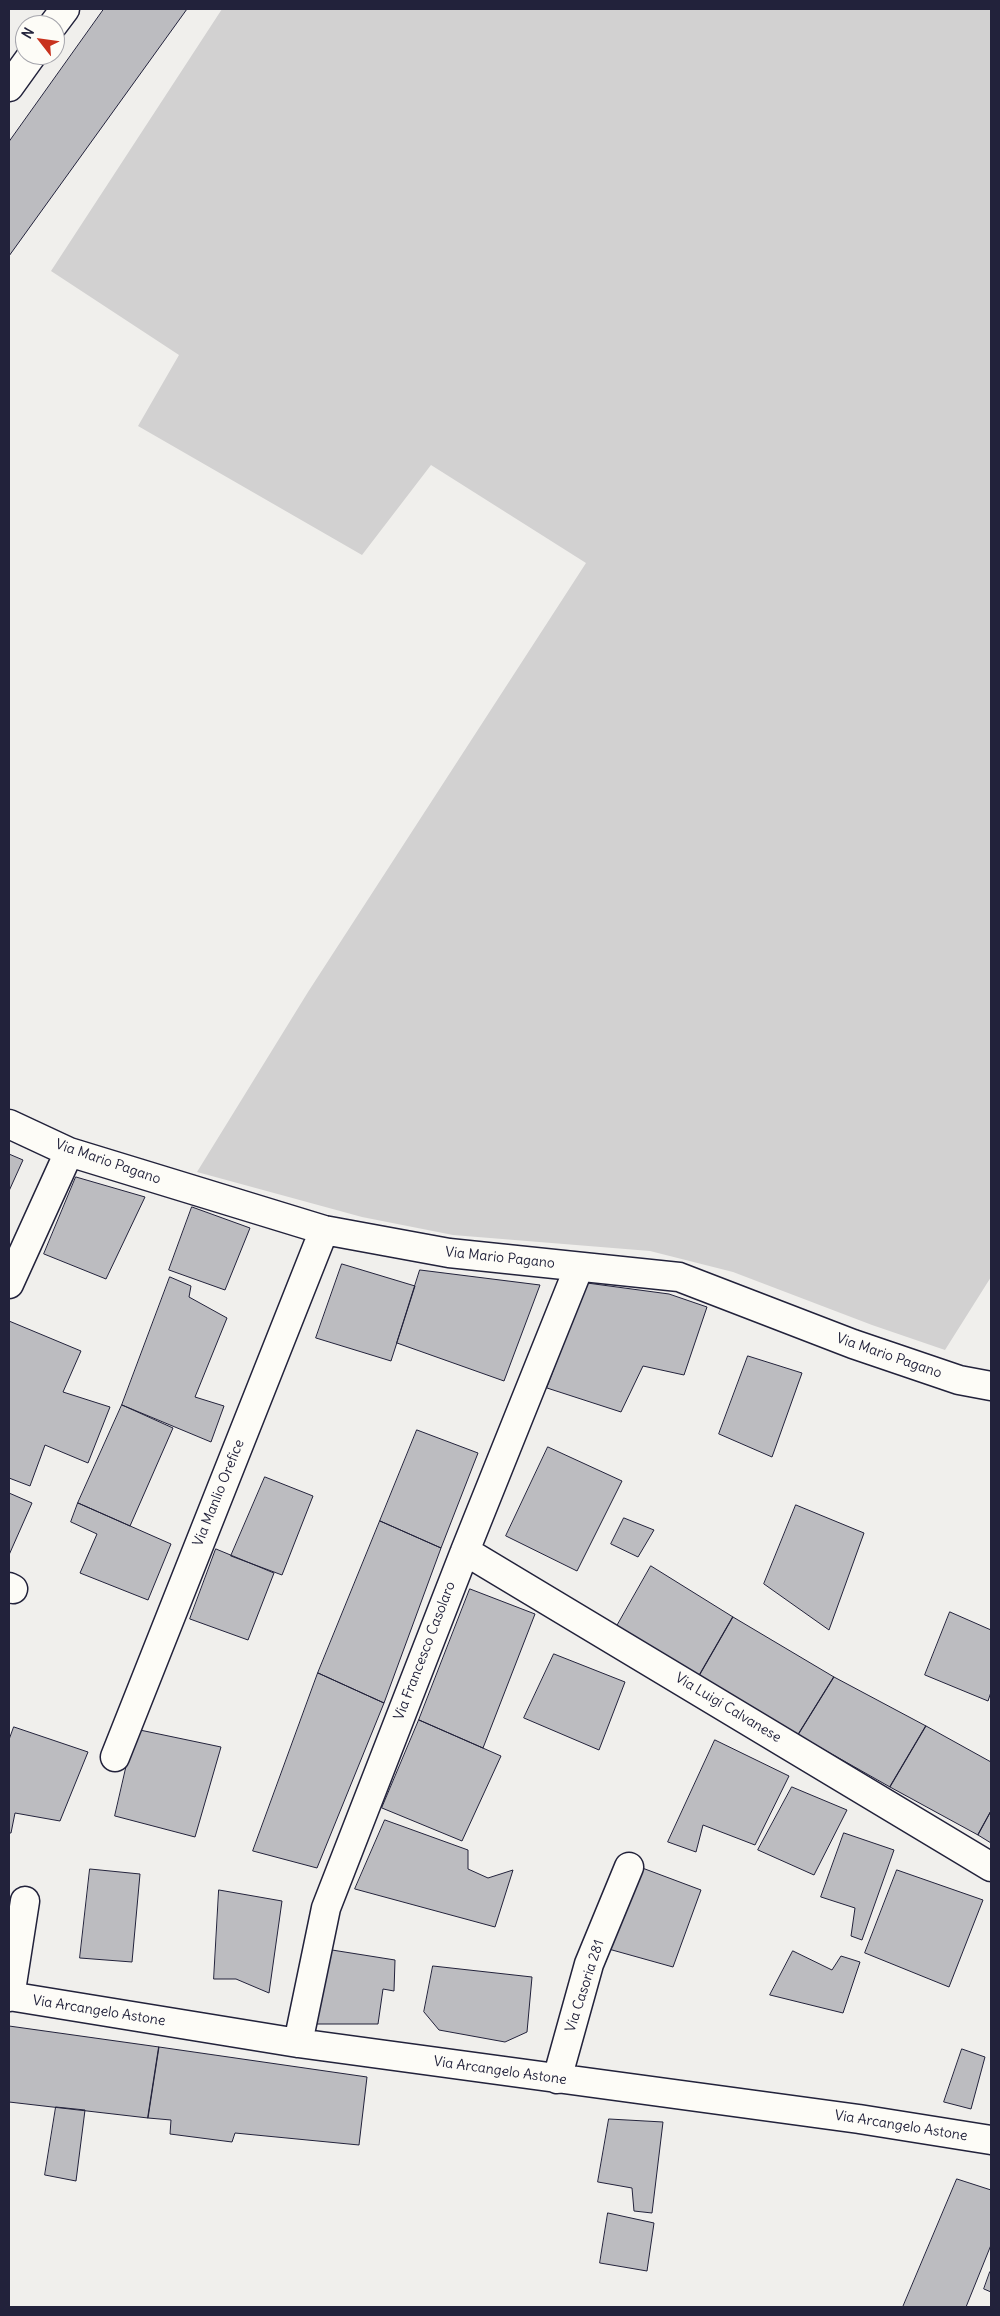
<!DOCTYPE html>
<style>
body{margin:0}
#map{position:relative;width:1000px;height:2316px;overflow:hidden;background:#f0efec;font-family:Delius,sans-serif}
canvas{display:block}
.frame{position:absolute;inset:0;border:10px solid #22223b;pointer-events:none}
.north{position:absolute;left:15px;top:15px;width:50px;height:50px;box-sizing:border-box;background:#fdfcf7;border:1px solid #a5a5ac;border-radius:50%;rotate:300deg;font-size:14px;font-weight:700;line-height:20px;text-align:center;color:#22223b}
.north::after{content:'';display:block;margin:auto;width:18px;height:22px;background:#c8321e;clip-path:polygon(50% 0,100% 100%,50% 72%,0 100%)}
</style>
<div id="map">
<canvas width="1000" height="2316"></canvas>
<div class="frame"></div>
<div class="north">N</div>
</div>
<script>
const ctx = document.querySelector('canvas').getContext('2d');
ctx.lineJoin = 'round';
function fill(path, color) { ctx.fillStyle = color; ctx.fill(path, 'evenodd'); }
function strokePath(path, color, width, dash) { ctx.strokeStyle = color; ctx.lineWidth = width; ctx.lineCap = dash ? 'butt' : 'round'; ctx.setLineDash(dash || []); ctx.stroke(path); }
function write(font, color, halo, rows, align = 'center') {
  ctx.font = font + ' Delius,sans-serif'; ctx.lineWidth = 4; ctx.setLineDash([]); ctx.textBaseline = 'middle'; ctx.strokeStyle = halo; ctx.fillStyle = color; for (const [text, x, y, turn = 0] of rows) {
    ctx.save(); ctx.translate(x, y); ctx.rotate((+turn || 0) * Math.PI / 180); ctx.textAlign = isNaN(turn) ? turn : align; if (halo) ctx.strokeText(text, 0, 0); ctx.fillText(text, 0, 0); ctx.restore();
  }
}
fill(new Path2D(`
 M222 9H991V1277L945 1350 872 1325 733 1272 650 1251 453 1235 362 1217 197 1172 308 992 586 563 431 465 362 555 138 426 179 355 51 271Z`), '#d2d1d1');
const building = new Path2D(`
 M104 9H187L9 256V142Z
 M9 1154 23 1160 9 1191Z
 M76 1177 145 1197 106 1279 44 1254Z
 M192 1207 250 1228 225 1290 169 1270Z
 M342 1264 415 1286 391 1361 316 1338Z
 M420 1270 540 1285 504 1381 397 1343Z
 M170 1277 191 1286 189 1297 227 1318 195 1397 224 1406 211 1442 122 1405Z
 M587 1283 669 1294 707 1307 684 1375 643 1366 621 1412 547 1388Z
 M9 1321 81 1351 63 1392 110 1407 88 1463 45 1445 30 1486 9 1478Z
 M748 1356 802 1373 772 1457 719 1434Z
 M122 1405 173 1428 130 1526 78 1503Z
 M417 1430 478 1453 441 1548 380 1521Z
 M548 1447 622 1481 577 1571 506 1536Z
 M265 1477 313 1496 282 1575 231 1556Z
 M9 1493 32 1503 9 1555Z
 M78 1503 171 1544 148 1600 80 1573 97 1534 71 1522Z
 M796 1505 864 1533 829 1630 764 1584Z
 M624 1518 654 1530 638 1557 611 1544Z
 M380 1521 441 1548 384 1703 318 1673Z
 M216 1549 274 1573 248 1640 190 1619Z
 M651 1566 733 1617 699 1676 617 1626Z
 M470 1589 535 1614 483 1748 419 1720Z
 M950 1612 991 1630V1692L988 1701 925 1675Z
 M733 1617 834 1677 798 1735 699 1676Z
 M554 1654 625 1682 599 1750 524 1718Z
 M318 1673 384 1703 317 1868 253 1851Z
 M834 1677 926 1726 890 1787 798 1735Z
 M419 1720 501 1756 462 1841 382 1808Z
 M926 1726 991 1762V1811L978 1835 890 1787Z
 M14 1727 88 1752 60 1821 15 1813 11 1833H9V1740Z
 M135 1729 221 1747 195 1837 115 1816Z
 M715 1740 789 1776 755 1845 703 1825 696 1852 668 1842Z
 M792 1787 847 1810 814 1875 758 1850Z
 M991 1811V1843L978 1835Z
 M385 1820 468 1850V1869L488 1878 513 1870 495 1927 355 1889Z
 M844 1833 894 1850 862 1940 851 1936 855 1908 821 1897Z
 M637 1866 701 1890 673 1967 605 1948Z
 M90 1869 140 1874 132 1962 80 1958Z
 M897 1870 983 1900 949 1987 865 1953Z
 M219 1890 282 1901 269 1993 236 1979H214Z
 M332 1950 395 1960 394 1991 383 1989 378 2024H315Z
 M793 1951 832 1970 841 1956 860 1962 843 2013 770 1995Z
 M433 1966 532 1977 527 2032 505 2042 439 2030 424 2012Z
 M9 2026 159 2047 148 2118 9 2102Z
 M159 2047 367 2077 359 2145 235 2133 232 2142 170 2134 171 2120 148 2118Z
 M962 2049 985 2057 971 2109 944 2102Z
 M56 2107 85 2110 76 2181 45 2175Z
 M609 2119 663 2122 652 2213 634 2211 632 2188 598 2182Z
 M957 2179 991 2190V2245L966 2307H903Z
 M608 2213 654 2223 647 2271 600 2263Z
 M990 2272 991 2273V2292L984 2289Z`);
fill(building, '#bcbcc0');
strokePath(building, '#22223b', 1);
const minor = new Path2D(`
 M53 25 65 9
 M9 87 32 55
 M9 1124 69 1152 324 1230 449 1253 679 1277 853 1344 959 1380 991 1386
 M9 1284 69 1152
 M465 1551 991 1867
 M9 1587 13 1589
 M115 1757 324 1230
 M9 1996 298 2043 859 2119 991 2140
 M10 1997 25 1901
 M298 2043 326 1908 465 1551 579 1267
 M557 2079 589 1964 629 1867`);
strokePath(minor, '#22223b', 31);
strokePath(minor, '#fdfcf7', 28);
write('14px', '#22223b', '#fdfcf7', [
 ["Via Mario Pagano",108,1162,19],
 ["Via Mario Pagano",500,1258,6],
 ["Via Mario Pagano",889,1356,19],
 ["Via Manlio Orefice",219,1493,-68],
 ["Via Francesco Casolaro",425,1651,-69],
 ["Via Luigi Calvanese",728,1708,31],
 ["Via Casoria 281",585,1986,-72],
 ["Via Arcangelo Astone",99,2011,9],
 ["Via Arcangelo Astone",500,2071,8],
 ["Via Arcangelo Astone",901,2126,9]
]);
</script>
